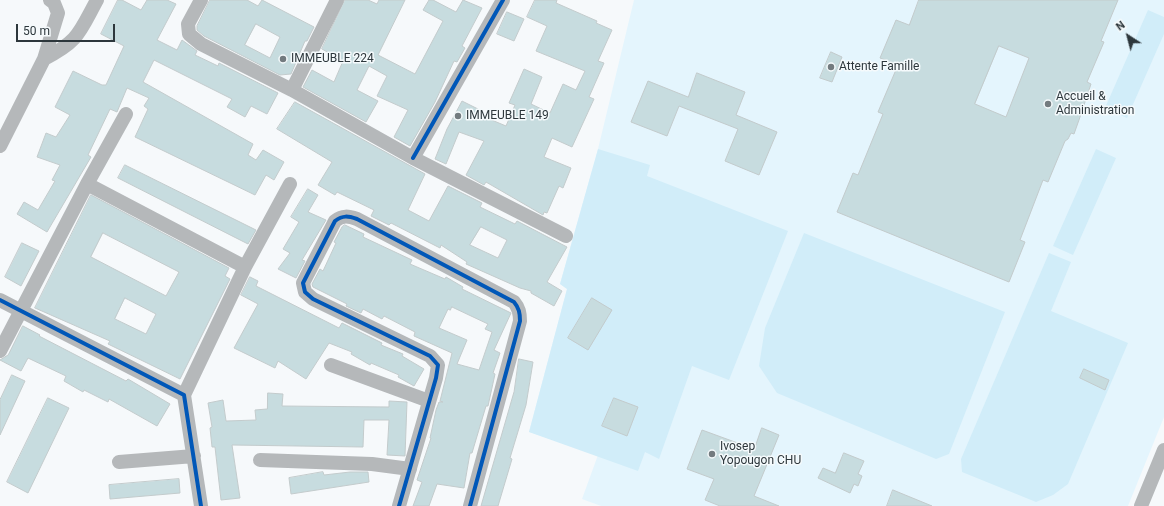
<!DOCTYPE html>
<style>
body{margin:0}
#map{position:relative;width:1164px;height:506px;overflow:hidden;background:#f6f9fb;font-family:Roboto,sans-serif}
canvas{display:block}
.north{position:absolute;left:1108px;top:16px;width:40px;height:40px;-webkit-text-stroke:3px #f5fafc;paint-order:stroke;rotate:324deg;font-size:11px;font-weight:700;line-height:16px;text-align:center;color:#2d373c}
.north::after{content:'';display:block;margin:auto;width:14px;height:18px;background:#2d373c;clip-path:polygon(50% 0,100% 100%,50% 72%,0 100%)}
.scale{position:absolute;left:16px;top:24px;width:99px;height:18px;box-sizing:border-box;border:2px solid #2d373c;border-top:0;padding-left:5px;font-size:12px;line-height:14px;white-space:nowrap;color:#2d373c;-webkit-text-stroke:3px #f5fafc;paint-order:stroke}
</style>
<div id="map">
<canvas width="1164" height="506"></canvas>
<div class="north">N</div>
<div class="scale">50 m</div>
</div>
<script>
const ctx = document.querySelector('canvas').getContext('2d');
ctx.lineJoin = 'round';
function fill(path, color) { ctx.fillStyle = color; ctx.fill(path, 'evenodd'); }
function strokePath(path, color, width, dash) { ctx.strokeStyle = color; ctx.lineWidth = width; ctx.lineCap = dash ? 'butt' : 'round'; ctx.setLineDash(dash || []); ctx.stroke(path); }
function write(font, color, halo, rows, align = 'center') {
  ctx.font = font + ' Roboto,sans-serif'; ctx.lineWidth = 3; ctx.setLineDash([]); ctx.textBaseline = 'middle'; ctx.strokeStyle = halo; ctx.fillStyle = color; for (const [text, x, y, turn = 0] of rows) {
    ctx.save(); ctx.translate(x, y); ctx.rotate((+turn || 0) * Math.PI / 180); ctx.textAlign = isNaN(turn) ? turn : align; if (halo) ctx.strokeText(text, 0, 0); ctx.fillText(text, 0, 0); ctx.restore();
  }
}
fill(new Path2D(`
 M634 0H1164V417L1128 506H601L582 499 598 455 529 432 567 289 560 284 598 149Z`), '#e4f5fd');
fill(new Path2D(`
 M1148 10 1164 17V34L1127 118 1105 108Z
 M598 149 650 165 647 176 788 231 729 380 692 366 659 459 645 452 638 471 529 432 567 289 560 284Z
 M1096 149 1116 158 1073 255 1053 246Z
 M804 233 1005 312 949 454 936 459 777 393 759 366 765 328Z
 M1049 253 1071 262 1051 311 1128 343 1068 484 1053 495 1036 502 962 472 961 459Z`), '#d1edf9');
const building = new Path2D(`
 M118 0H122L141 10 147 0H167L176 4 157 40 177 50 182 40 197 51 195 55 218 66 219 63 278 93 267 114 251 106 245 117 227 107 232 99 154 60 143 82 253 144 248 155 256 160 263 150 284 162 274 180 266 175 255 195 135 137 148 109 144 106 149 98 127 88 117 112 110 109 88 155 91 157 47 232 17 214 24 202 38 210 55 181 52 180 60 165 37 157 46 133 56 137 70 115 55 107 73 71 102 85H106L124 46 101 34Z
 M210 0H247L258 6 262 0 314 27 307 41H305L291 74 280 75 204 36 197 30V26ZM256 24 280 37 270 58 245 45Z
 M345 0H368L377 4 379 0H405L378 55 415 74 443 21 423 10 429 0H433L456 12 463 0 482 8 462 46 465 48 457 62 454 61 435 102 410 146 394 137 408 110 377 96 387 76 369 66 357 90 378 101 366 122 303 87 312 70 334 82 343 61 322 49Z
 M535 0H557L556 3 597 21 596 23 612 30 598 61 604 63 589 97 594 99 572 147 552 138 544 157 571 168 563 188 559 186 547 213 544 212 543 215 486 182 484 185 466 175 484 141 459 132 446 164 435 159 447 129 462 101 478 109 475 113 506 126 515 105 509 103 524 69 542 77 531 104 550 113 563 84 576 90 585 71 536 51 547 26 527 17Z
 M919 0H1118L1101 41 1104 42 1087 82 1091 84 1080 117 1074 134 1071 133 1068 139 1065 141 1048 182 1043 180 1020 240 1025 242 1009 282 837 212 853 173 858 175 883 114 878 112 898 65 880 58 896 20 909 25ZM999 46 1029 58 1006 117 975 104Z
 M507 12 524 19 514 41 497 34Z
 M831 52 842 57 832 82 820 78Z
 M697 73 745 92 736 115 777 132 759 175 725 161 738 129 679 106 667 136 631 122 648 81 688 97Z
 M295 102 425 174 408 210 429 221 448 186 482 203 480 207 515 224 517 221 567 247 547 282 562 291 554 306 531 293V291L520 288 466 264 467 262 441 245 440 248 391 223 389 225 371 216 374 210 337 192 335 195 318 185 332 162 277 129ZM481 227 507 240 498 258 470 245Z
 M125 165 256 230 248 244 118 178Z
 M308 189 318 195 308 212 326 220 302 260 305 261 296 278 278 269 290 253 283 249 299 222 291 217Z
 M91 195 229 268 225 276 230 279 180 379 108 344 110 341 35 308ZM103 233 179 272 166 296 91 257ZM125 298 156 314 146 334 115 319Z
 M345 225 364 234 363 237 412 260 410 264 445 279 446 277 463 287 462 289 511 313 494 350 500 353 493 373 495 374 488 406H486L472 453H470L464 488 437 484 429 506H413L422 482 417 480 431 438H430L436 410 439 402H443L440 401 452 353 414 336 415 332 384 316 382 319 363 309 361 313 346 306 347 304 313 287 312 284 320 269 323 271 336 243 334 242 342 227ZM452 307 488 324 485 329 492 332 479 370 457 364 467 340 439 328 448 309 450 310Z
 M22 243 39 251 21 286 5 277Z
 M250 277 258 281 256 286 339 328 342 323 382 343 381 345 403 354 402 356 424 369 414 386 398 377 399 375 371 363 370 365 351 354 352 352 329 343 306 379 278 361 275 368 234 348 258 304 241 295Z
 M592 298 612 310 588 350 568 338Z
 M23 326 40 335 39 336 126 381 128 379 170 404 157 426 109 399 108 402 84 390 83 392 64 381 66 376 28 358 21 371 0 360 8 355Z
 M519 359 533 362 526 405 510 458 512 459 498 506H481L514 392Z
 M1084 369 1109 380 1105 390 1080 378Z
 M12 375 25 381 0 435V400Z
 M268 393 283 394 282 406 389 407V401L407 402 405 456 387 455 389 420H364L363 447 232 445 240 498 221 500 215 447H212L210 428 212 427 208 403 223 400 226 421 256 420 255 410 267 409Z
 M48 398 69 408 28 493 7 482Z
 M614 398 638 407 627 436 602 426Z
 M762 428 779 435 754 496 779 506H720L705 500 714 479 687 469 702 430 754 449Z
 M844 453 864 461 858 474 862 476 858 486 854 484 850 493 818 478 823 468 835 473Z
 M323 472 324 475 350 472H368L369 482 291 494 289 478Z
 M179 479 180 493 110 499 109 485Z
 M893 490 932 506H887Z`);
fill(building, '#c7dcdf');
strokePath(building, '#c3cbcc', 1);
strokePath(new Path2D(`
 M201 0 188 24 189 34 201 44 292 90 413 158 566 236
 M44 59C79 41 79 33 97 0
 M292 90 337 0
 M0 146 44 59 58 13 54 3 50 0
 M413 158 503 0
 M87 184 245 267
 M0 300 184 395 201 506
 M0 351 87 184 126 114
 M331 365 429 401
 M184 395 245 267 290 184
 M260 460 372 464 410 469
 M119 462 194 456
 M399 506 436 378 438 365 430 356 313 299 305 292 303 283 335 221C343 215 348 216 357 219L514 302C519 308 520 313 520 321L470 506
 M1141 506 1164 450`), '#b5b8ba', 14);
strokePath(new Path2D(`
 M413 158 503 0
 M0 300 184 395 201 506
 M399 506 436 378 438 365 430 356 313 299 305 292 303 283 335 221C343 215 348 216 357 219L514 302C519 308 520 313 520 321L470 506`), '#0057b8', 4);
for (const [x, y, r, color] of [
 [283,59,4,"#737b7f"],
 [831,67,4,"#737b7f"],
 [1048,104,4,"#737b7f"],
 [458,116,4,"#737b7f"],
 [712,454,4,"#737b7f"]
]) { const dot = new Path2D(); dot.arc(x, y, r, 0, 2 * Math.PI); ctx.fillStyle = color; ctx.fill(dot); strokePath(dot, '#f5fafc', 1.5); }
write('12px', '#2d373c', '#f5fafc', [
 ["IMMEUBLE 224",291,59],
 ["Attente Famille",839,67],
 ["Accueil &",1056,97],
 ["Administration",1056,111],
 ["IMMEUBLE 149",466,116],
 ["Ivosep",720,447],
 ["Yopougon CHU",720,461]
], 'left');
</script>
